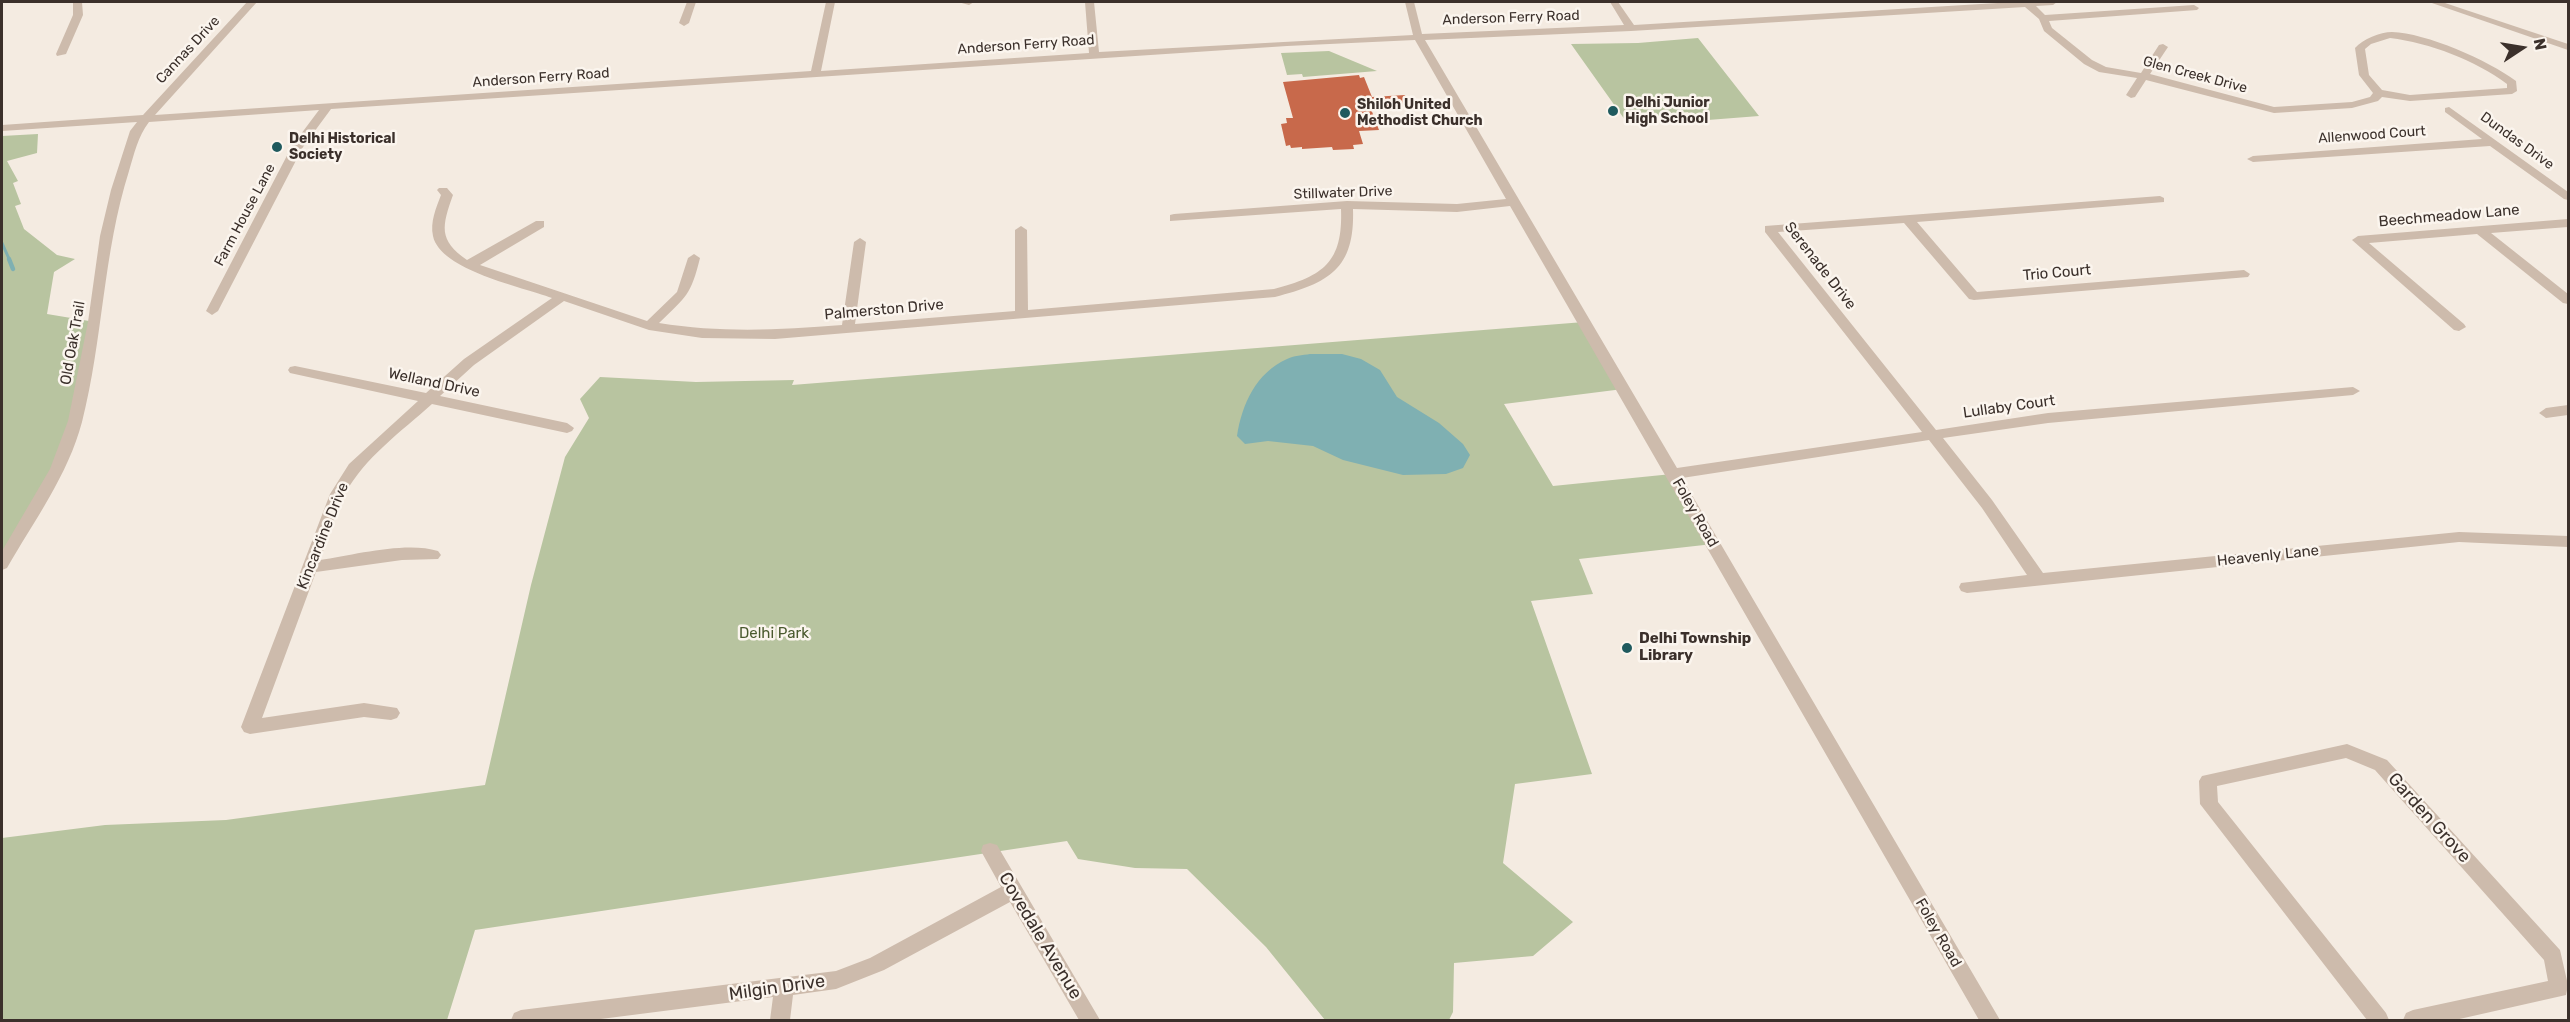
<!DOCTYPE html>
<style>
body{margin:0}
#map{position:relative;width:2570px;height:1022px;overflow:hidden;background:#f4ebe1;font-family:Rubik,sans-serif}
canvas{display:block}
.frame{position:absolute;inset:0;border:3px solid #3b302b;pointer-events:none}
.north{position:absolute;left:2492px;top:18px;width:60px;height:60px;-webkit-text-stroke:4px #fbf5ee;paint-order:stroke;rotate:78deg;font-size:16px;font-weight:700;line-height:24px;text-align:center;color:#3b302b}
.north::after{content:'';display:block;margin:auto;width:21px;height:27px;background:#3b302b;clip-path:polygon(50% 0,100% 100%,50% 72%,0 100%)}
</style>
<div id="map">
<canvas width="2570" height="1022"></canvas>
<div class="frame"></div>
<div class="north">N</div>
</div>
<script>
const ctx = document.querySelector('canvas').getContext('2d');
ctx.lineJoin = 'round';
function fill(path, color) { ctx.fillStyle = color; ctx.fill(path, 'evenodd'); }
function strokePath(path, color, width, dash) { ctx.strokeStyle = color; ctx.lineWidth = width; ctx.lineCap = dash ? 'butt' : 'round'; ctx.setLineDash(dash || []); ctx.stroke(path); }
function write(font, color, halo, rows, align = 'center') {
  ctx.font = font + ' Rubik,sans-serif'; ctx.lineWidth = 5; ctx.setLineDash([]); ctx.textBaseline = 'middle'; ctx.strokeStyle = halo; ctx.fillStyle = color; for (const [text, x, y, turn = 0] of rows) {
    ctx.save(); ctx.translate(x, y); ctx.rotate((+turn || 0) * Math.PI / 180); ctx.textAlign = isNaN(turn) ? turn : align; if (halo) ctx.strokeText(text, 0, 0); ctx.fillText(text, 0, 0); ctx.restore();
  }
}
fill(new Path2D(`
 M1698 38 1759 116 1695 121 1688 112 1625 120 1571 44 1638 43Z
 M1329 51 1377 71 1303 77 1302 74 1287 75 1281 53Z
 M38 134 37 153 7 161 18 181 13 183 21 204 15 206 24 229 57 255 75 259 54 272 47 314 95 322 57 469 2 564V136Z
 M1584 322 1623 389 1504 404 1553 486 1672 474 1713 544 1579 559 1593 594 1531 601 1592 774 1515 784 1503 863 1573 922 1533 956 1454 963 1453 1012 1449 1020H1325L1266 947 1187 869 1135 868 1078 859 1067 841 475 930 447 1020H2V838L105 825 226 820 485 785 531 585 565 457 589 418 580 399 600 377 696 382 794 380 792 385Z`), '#b8c4a0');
fill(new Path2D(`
 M1310 354H1342L1361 359 1380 370 1397 397 1439 423 1463 444 1470 455 1463 468 1446 474 1403 475 1343 460 1313 446 1268 441 1245 444 1237 436C1242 404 1256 373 1287 359 1293 356 1303 355 1310 354Z`), '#7fb0b2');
strokePath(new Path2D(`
 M2 243 10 261`), '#7fb0b2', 3);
strokePath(new Path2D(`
 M9 259 13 269`), '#7fb0b2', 4.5);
fill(new Path2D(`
 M1359 75 1360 78 1364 77 1372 97 1405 95 1409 106 1371 109 1379 130 1359 131 1363 144 1353 145 1354 149 1333 150 1332 147 1302 149V147L1291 148 1290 145 1286 146 1281 124 1287 123 1286 118H1293L1283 82Z`), '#c8694b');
fill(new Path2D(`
 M73 2H82L83 15 66 54 57 56 56 54 73 15Z
 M247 2H257L155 115 811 71 826 2H835L821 71 1089 53 1085 2H1094L1099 52 1413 35 1405 2H1414L1422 34 1624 25 1610 2H1618L1634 25 2014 2H2057L2053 5 2036 6 2045 15 2194 5 2199 8 2197 10 2049 21 2052 28 2092 60 2106 67 2141 73 2159 45 2163 44 2168 47 2150 74 2274 107 2352 102 2370 97 2373 93 2359 75 2355 48C2363 39 2380 32 2392 32 2426 33 2488 60 2516 81L2517 91 2512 94 2410 101 2382 97 2378 101 2352 108 2274 113 2146 80 2135 97 2131 98 2126 95 2137 78 2099 72 2084 64 2044 31 2039 19 2025 7 1631 31 1425 40 1677 468 1922 432 1765 232V226L2160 196 2164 198V202L1917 222 1977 292 2244 270 2250 274 2248 277 1974 300 1969 299 1904 223 1778 232 1936 430 2048 413 2353 387 2360 391 2353 395 2048 423 1943 438 1992 500 2043 573 2459 532 2568 536V547L2459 542 1967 593 1961 591 1959 587 1961 583 2027 575 1982 508 1929 440 1682 478 2000 1020H1979L1510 206 1457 212 1353 209C1355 269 1329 283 1275 297L775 339 702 338 649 330 564 301 474 365 440 396 567 423 574 428 572 431 567 433 432 404C402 431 364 458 345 494 334 514 328 538 320 560 354 555 406 541 438 551L441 555 438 559 402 560 316 572 262 718 364 703 397 708 400 713 397 718 391 720 364 717 250 734 244 732 241 727 330 494 349 464 418 401 290 373 288 370 290 367 295 366 426 393 464 359 552 298C522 287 440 270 433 236 430 222 436 208 441 195L437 190 439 188H447L453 195C442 226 438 240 467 260L536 221H544V227L480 265 647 321 677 292 688 258 694 254 700 258C691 295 686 297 659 323 721 333 780 330 842 325L854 242 860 238 866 242 855 324 1015 311V230L1021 226 1027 230 1028 310 1274 289C1324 276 1343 262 1341 209L1170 221V215L1174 214 1347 201 1457 204 1506 199 1415 40 1287 46 331 109 303 147 218 311 212 315 206 311 292 146 319 110 149 122C138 136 134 154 129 171 103 253 103 340 82 422 68 475 34 521 7 568L2 570V551L50 469 68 421 88 322 100 236 111 190 130 131 137 122 2 131V125L143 115ZM2390 38C2430 43 2475 60 2507 84V88L2410 95 2382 90 2369 75 2365 49 2371 44Z
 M687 2H696L689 23 684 26 679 23Z
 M958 2H974L969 5Z
 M2429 2H2442L2568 44V50Z
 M2449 107 2568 192V200L2564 199 2490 146 2253 162 2247 159 2253 156 2482 139 2445 112V108Z
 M2568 219V227L2491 233 2568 294V304L2563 303 2477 234 2369 243 2464 324 2466 327 2459 331 2454 330 2352 240 2358 236Z
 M2568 405V415L2546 418 2539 413 2546 408Z
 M2347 744 2387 760 2560 950 2568 985 2566 995 2455 1020H2403L2406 1013 2413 1010 2548 981 2544 960 2375 770 2346 758 2217 786 2218 802 2386 1013 2389 1020H2367L2200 804 2199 781 2202 776Z
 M990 843 997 845 1100 1020H1079L1010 902 884 970 836 989 793 995 790 1020H770L773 997 593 1020H511L514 1013 521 1010 836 971 870 958 1001 887 981 851 983 845Z`), '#cdbbac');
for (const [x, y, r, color] of [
 [1613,111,6,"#1f5a5e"],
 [1345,113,6,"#1f5a5e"],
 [277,147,6,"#1f5a5e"],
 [1627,648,6,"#1f5a5e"]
]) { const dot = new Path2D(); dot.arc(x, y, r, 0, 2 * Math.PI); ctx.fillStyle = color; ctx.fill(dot); strokePath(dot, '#fbf5ee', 2); }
write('14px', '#3b302b', '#fbf5ee', [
 ["Anderson Ferry Road",1511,18,-2],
 ["Anderson Ferry Road",1026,45,-4],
 ["Cannas Drive",188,50,-47],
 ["Glen Creek Drive",2195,75,15],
 ["Anderson Ferry Road",541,78,-4],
 ["Allenwood Court",2372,135,-4],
 ["Dundas Drive",2517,141,36],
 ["Stillwater Drive",1343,193,-2],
 ["Farm House Lane",245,215,-62]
]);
write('bold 14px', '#3b302b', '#fbf5ee', [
 ["Delhi Junior",1625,103],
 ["High School",1625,119],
 ["Shiloh United",1357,105],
 ["Methodist Church",1357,121],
 ["Delhi Historical",289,139],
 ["Society",289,155]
], 'left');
write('15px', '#3b302b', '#fbf5ee', [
 ["Beechmeadow Lane",2449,216,-5],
 ["Serenade Drive",1820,266,52],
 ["Trio Court",2057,273,-5],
 ["Palmerston Drive",884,310,-5],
 ["Old Oak Trail",73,343,-80],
 ["Welland Drive",434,383,12],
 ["Lullaby Court",2009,407,-8],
 ["Foley Road",1695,513,60],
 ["Kincardine Drive",323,536,-68],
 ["Heavenly Lane",2268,556,-6],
 ["Foley Road",1938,933,60]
]);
write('15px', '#4a5a2e', '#fbf5ee', [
 ["Delhi Park",774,634]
]);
write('bold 15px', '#3b302b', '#fbf5ee', [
 ["Delhi Township",1639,639],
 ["Library",1639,656]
], 'left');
write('18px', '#3b302b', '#fbf5ee', [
 ["Garden Grove",2429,818,48],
 ["Covedale Avenue",1040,936,59],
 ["Milgin Drive",777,988,-8]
]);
</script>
